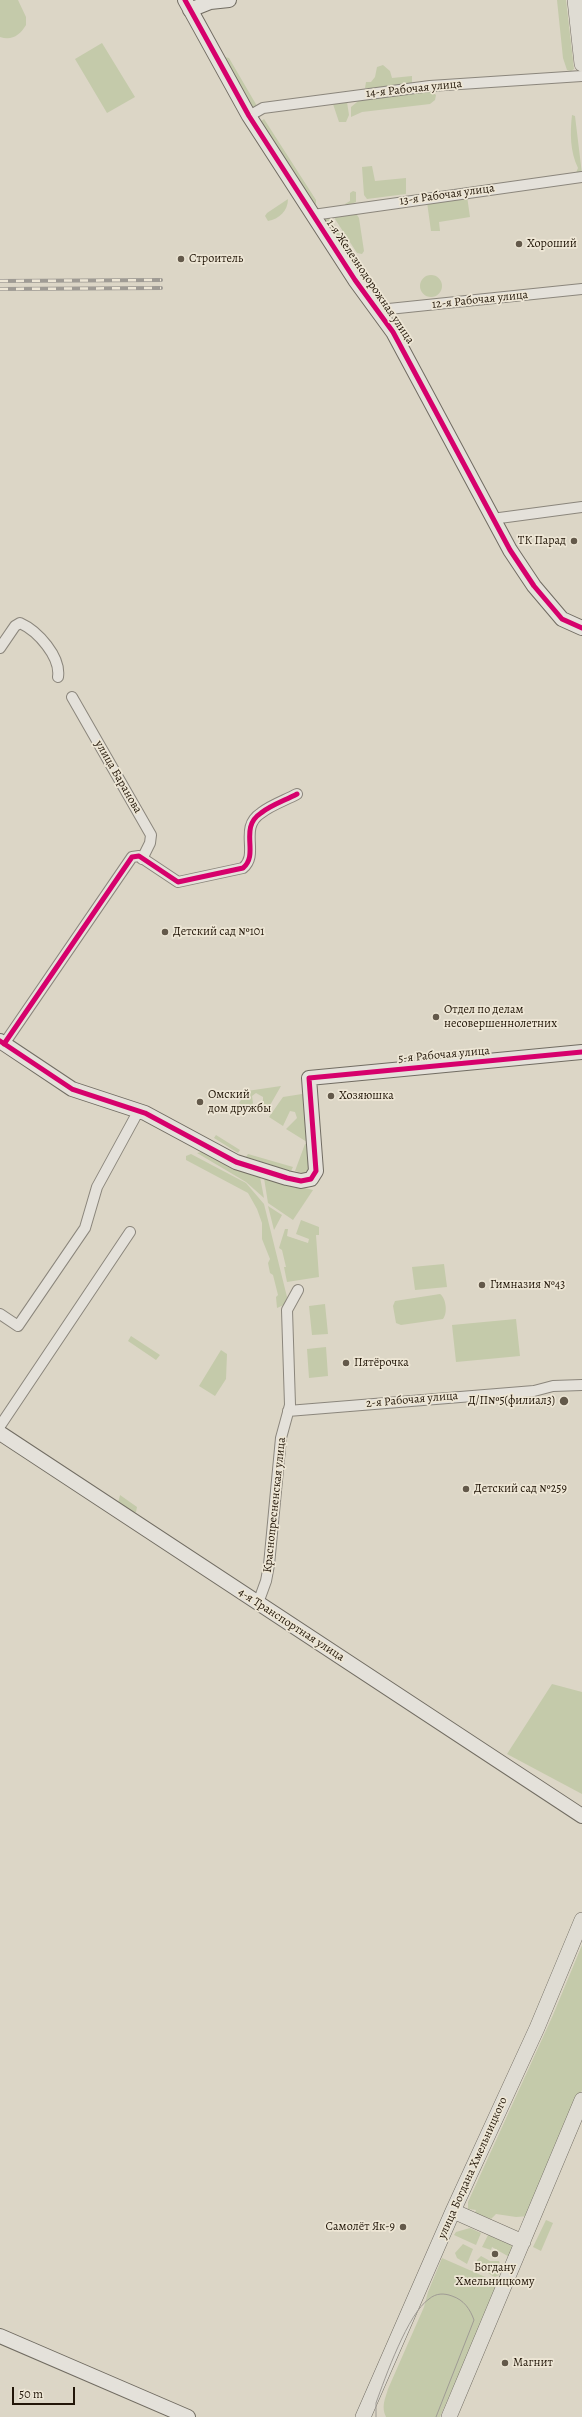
<!DOCTYPE html>
<meta charset="utf-8">
<style>
body{margin:0}
#map{position:relative;width:582px;height:2417px;overflow:hidden;background:#dcd6c6;font-family:Alegreya,serif}
canvas{display:block}
.scale{position:absolute;left:12px;top:2387px;width:63px;height:18px;box-sizing:border-box;border:2px solid #221608;border-top:0;padding-left:5px;font-size:12px;line-height:14px;white-space:nowrap;color:#221608;-webkit-text-stroke:3px #ede6d5;paint-order:stroke}
</style>
<div id="map">
<canvas width="582" height="2417"></canvas>
<div class="scale">50 m</div>
</div>
<script>
const ctx = document.querySelector('canvas').getContext('2d');
ctx.lineJoin = 'round';
function fill(path, color) { ctx.fillStyle = color; ctx.fill(path, 'evenodd'); }
function strokePath(path, color, width, dash) { ctx.strokeStyle = color; ctx.lineWidth = width; ctx.lineCap = dash ? 'butt' : 'round'; ctx.setLineDash(dash || []); ctx.stroke(path); }
function write(font, color, halo, rows, align = 'center') {
  ctx.font = font + ' Alegreya,serif'; ctx.lineWidth = 3.5; ctx.setLineDash([]); ctx.textBaseline = 'middle'; ctx.strokeStyle = halo; ctx.fillStyle = color; for (const [text, x, y, turn = 0] of rows) {
    ctx.save(); ctx.translate(x, y); ctx.rotate((+turn || 0) * Math.PI / 180); ctx.textAlign = isNaN(turn) ? turn : align; if (halo) ctx.strokeText(text, 0, 0); ctx.fillText(text, 0, 0); ctx.restore();
  }
}
fill(new Path2D(`
 M0 0H18L26 17V25C20 35 12 41 0 37Z
 M557 0H566L574 69 571 71 567 70 563 58Z
 M102 43 135 97 107 113 75 59Z
 M225 57 229 58 257 106 254 111 223 60Z
 M383 65 390 71 392 78 412 76V83C399 88 379 92 365 88L366 82H371L375 77 377 67Z
 M431 91 436 95 435 100 430 104 362 112 351 117V107L362 98Z
 M337 101 347 102 349 115 346 122H339L333 104Z
 M572 115 575 116 582 174 575 175 578 168C570 152 570 132 572 115Z
 M264 119 316 200V206L314 207 260 122Z
 M372 166 375 181 406 178V194L367 199 364 195 362 167Z
 M353 191 356 192V202L346 206 345 204 350 201V193Z
 M467 196 470 217 439 222 440 231H431L427 202Z
 M288 199C288 211 279 219 268 221L265 216 267 213Z
 M355 212 359 218 364 251 362 254 357 253 335 219 336 215Z
 M327 216 330 218 364 269 365 273 362 275 323 220Z
 M420 286a11 11 0 1 1 22 0a11 11 0 1 1-22 0Z
 M281 1086 265 1114 253 1108 263 1100V1097L256 1093 252 1096 253 1103 249 1109 239 1103 247 1091Z
 M302 1094 306 1097 307 1142 286 1129 297 1118 295 1112 290 1111 283 1126 269 1117 283 1097Z
 M216 1135 240 1150 238 1153 214 1138Z
 M305 1144 311 1145 312 1170 306 1174 295 1171Z
 M205 1151 260 1177 264 1198 246 1182 197 1153Z
 M191 1154 246 1183 264 1204 287 1297 286 1304 277 1308 276 1297 278 1295 273 1275 270 1273 268 1263 270 1259 262 1239V1223L257 1209 248 1193 186 1160V1156Z
 M248 1154 293 1167 291 1171 246 1157Z
 M264 1178 313 1190 293 1220 268 1203Z
 M268 1206 282 1215 274 1230Z
 M301 1220 319 1227V1235H316L319 1277 287 1282 284 1267H286L282 1250 279 1248 285 1229H288L287 1236 308 1243 309 1239 296 1234Z
 M444 1264 447 1287 415 1290 412 1267Z
 M440 1294C446 1298 448 1313 443 1319L401 1325 396 1323 393 1306 395 1301Z
 M325 1304 328 1334 312 1335 309 1306Z
 M516 1319 520 1356 456 1362 452 1325Z
 M131 1336 160 1355 156 1360 128 1341Z
 M326 1347 328 1376 309 1378 307 1349Z
 M221 1350 227 1354 226 1379 215 1396 199 1386Z
 M120 1495 137 1507 136 1512 134 1513 118 1503Z
 M552 1684 582 1692V1794L507 1754Z
 M582 1945V2090L529 2216 516 2217 496 2214 491 2219 475 2213 476 2210 468 2209V2202L553 2015Z
 M546 2220 553 2223 541 2251 533 2247Z
 M470 2228 481 2233 476 2245 454 2235 456 2232Z
 M488 2235 517 2248 511 2258 492 2247 491 2250 482 2247Z
 M463 2244 473 2249 467 2264 457 2258 455 2253Z
 M481 2256 490 2261H499L501 2268 499 2275 495 2277C486 2274 484 2265 477 2264V2260Z
 M442 2258 499 2283 440 2417H386C381 2407 385 2399 388 2389L424 2307 428 2292Z`), '#c4caaa');
const street = new Path2D(`
 M249 116 263 108 430 86 582 76
 M313 215 582 177
 M379 310 582 289
 M492 519 582 507
 M0 648 15 626 20 623C38 631 61 657 58 677
 M72 697 151 835 150 843 142 859
 M4 1044 132 857 139 856 178 882 243 868C260 854 238 828 261 813 271 805 286 800 297 794
 M0 1314 18 1326 85 1228 97 1187 139 1110
 M288 1411 534 1391 553 1386 582 1385
 M0 1426 130 1232
 M258 1603 266 1581 269 1565 281 1438 290 1405 287 1310 298 1290`);
const secondary = new Path2D(`
 M185 0 249 116 355 280 393 332 510 550 534 586 562 619 582 628
 M190 10 210 2 229 0
 M0 1041 72 1089 145 1113 236 1162 287 1178 301 1181 311 1179 316 1171 309 1078 582 1052
 M0 1433 582 1816
 M0 2336 188 2417`);
const primary = new Path2D(`
 M575 0 582 64
 M453 2211 523 2242
 M363 2417 453 2211 537 2028 582 1920
 M449 2417 582 2100`);
strokePath(street, '#8b867c', 12);
strokePath(secondary, '#716c62', 16);
strokePath(primary, '#716c62', 16);
strokePath(street, '#e4e1da', 10);
strokePath(secondary, '#e4e1da', 14);
strokePath(primary, '#dfdcd3', 15);
strokePath(new Path2D(`
 M376 2417V2403C385 2378 408 2313 429 2299 436 2293 444 2293 452 2296 464 2300 470 2309 474 2320L436 2417`), '#9f9b94', 1);
const rail = new Path2D(`
 M0 281 161 280
 M0 289 161 288`);
strokePath(rail, '#9f9b94', 4);
strokePath(rail, '#ede6d5', 2.5, [8]);
strokePath(new Path2D(`
 M185 0 249 116 355 280 393 332 510 550 534 586 562 619 582 628
 M0 1041 72 1089 145 1113 236 1162 287 1178 301 1181 311 1179 316 1171 309 1078 582 1052
 M4 1044 132 857 139 856 178 882 243 868C260 854 238 828 261 813 271 805 286 800 297 794`), '#d6006c', 5);
for (const [x, y, r, color] of [
 [519,244,4,"#63594a"],
 [181,259,4,"#63594a"],
 [574,541,4,"#63594a"],
 [165,932,4,"#63594a"],
 [436,1017,4,"#63594a"],
 [331,1096,4,"#63594a"],
 [200,1102,4,"#63594a"],
 [482,1285,4,"#63594a"],
 [346,1363,4,"#63594a"],
 [564,1401,5,"#63594a"],
 [466,1489,4,"#63594a"],
 [403,2227,4,"#63594a"],
 [495,2254,4,"#63594a"],
 [505,2363,4,"#63594a"]
]) { const dot = new Path2D(); dot.arc(x, y, r, 0, 2 * Math.PI); ctx.fillStyle = color; ctx.fill(dot); strokePath(dot, '#ede6d5', 1.5); }
write('12px', '#221608', '#ede6d5', [
 ["14-я Рабочая улица",414,89,-6],
 ["13-я Рабочая улица",447,195,-8],
 ["1-я Железнодорожная улица",370,282,56],
 ["12-я Рабочая улица",480,300,-6],
 ["улица Баранова",118,777,60],
 ["5-я Рабочая улица",444,1055,-5],
 ["2-я Рабочая улица",412,1400,-5],
 ["Краснопресненская улица",275,1505,-84],
 ["4-я Транспортная улица",291,1625,33],
 ["улица Богдана Хмельницкого",473,2168,-66]
]);
write('12px', '#221608', '#ede6d5', [
 ["Хороший",527,244],
 ["Строитель",189,259],
 ["ТК Парад",566,541,"right"],
 ["Детский сад №101",173,932],
 ["Отдел по делам",444,1010],
 ["несовершеннолетних",444,1024],
 ["Омский",208,1095],
 ["дом дружбы",208,1109],
 ["Хозяюшка",339,1096],
 ["Гимназия №43",490,1285],
 ["Пятёрочка",354,1363],
 ["Д/П№5(филиал3)",555,1401,"right"],
 ["Детский сад №259",474,1489],
 ["Самолёт Як-9",395,2227,"right"],
 ["Богдану",495,2268,"center"],
 ["Хмельницкому",495,2282,"center"],
 ["Магнит",513,2363]
], 'left');
</script>
